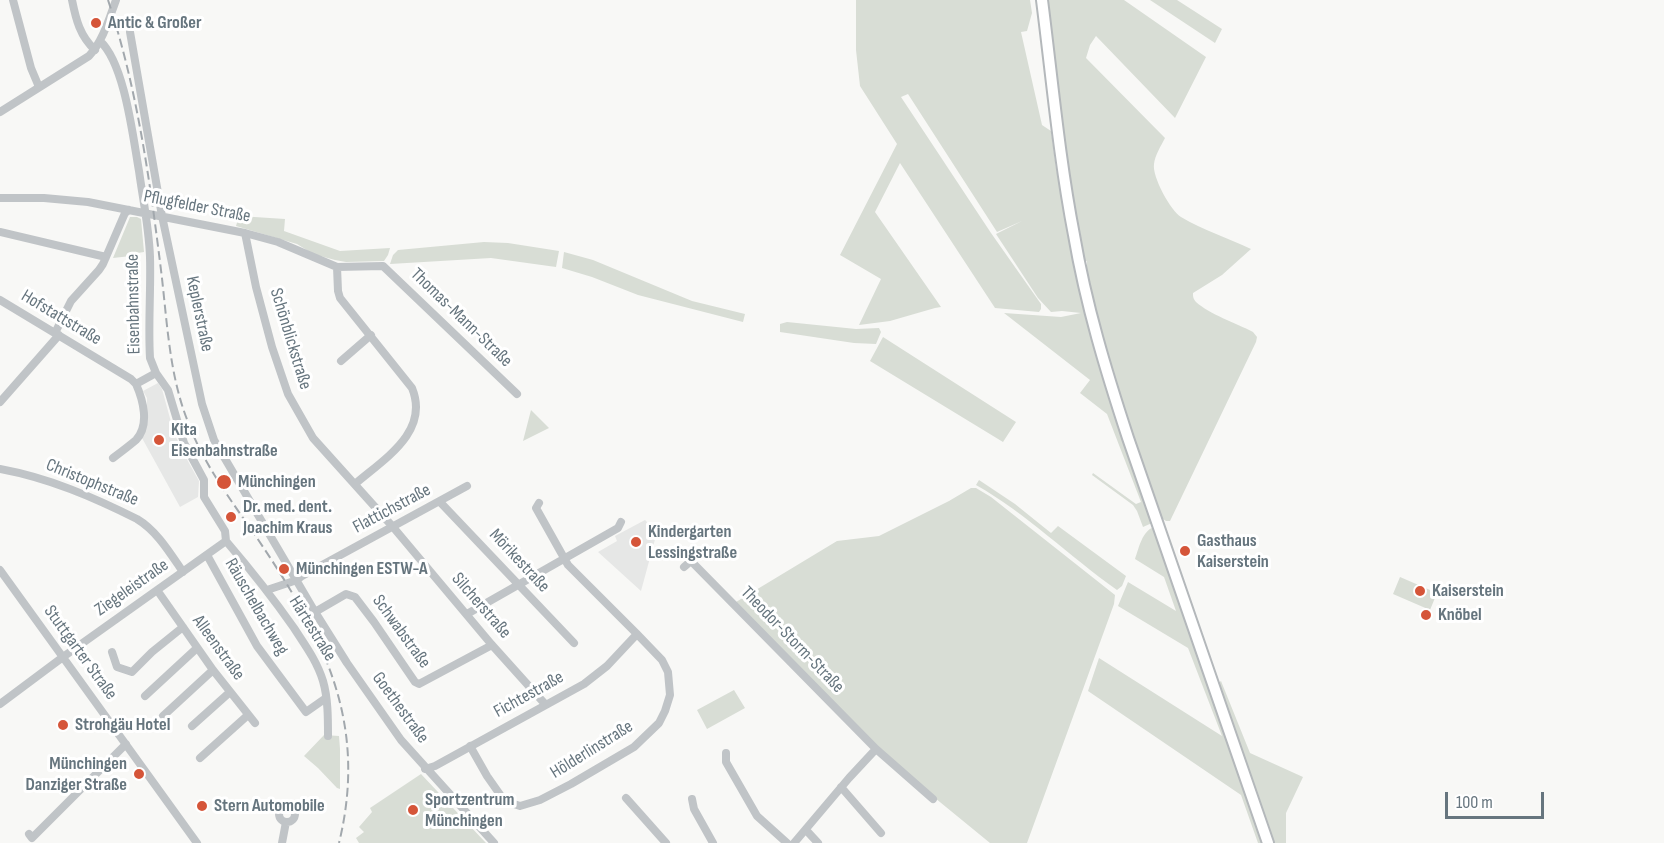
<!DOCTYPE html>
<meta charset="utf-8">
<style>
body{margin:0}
#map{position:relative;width:1664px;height:843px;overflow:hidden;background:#f8f8f6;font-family:"Sofia Sans Condensed",sans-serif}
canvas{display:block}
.scale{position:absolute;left:1445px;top:792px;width:99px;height:27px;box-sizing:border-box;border:3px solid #66757e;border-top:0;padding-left:8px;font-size:18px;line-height:21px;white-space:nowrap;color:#66757e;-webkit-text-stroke:4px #fff;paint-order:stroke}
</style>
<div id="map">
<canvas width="1664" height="843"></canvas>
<div class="scale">100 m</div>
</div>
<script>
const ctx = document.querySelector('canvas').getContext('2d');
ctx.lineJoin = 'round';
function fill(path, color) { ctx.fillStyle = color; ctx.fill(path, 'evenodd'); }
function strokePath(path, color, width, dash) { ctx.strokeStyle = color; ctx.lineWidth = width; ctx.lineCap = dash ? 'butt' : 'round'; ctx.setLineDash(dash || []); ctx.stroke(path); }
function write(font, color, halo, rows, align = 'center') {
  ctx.font = font + ' "Sofia Sans Condensed",sans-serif'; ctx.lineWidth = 6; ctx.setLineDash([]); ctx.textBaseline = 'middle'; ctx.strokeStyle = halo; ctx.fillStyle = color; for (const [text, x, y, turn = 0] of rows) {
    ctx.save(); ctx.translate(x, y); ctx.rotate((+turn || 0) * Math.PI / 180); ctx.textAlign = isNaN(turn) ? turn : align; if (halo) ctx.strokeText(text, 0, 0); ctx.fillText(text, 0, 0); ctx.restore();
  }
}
fill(new Path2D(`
 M158 383 162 389 174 433 184 454 199 481 198 497 180 507 142 438 147 422V398L143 391Z
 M645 520 657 532 641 591 598 552 617 541 615 536Z`), '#e6e7e6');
fill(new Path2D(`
 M856 0H1030L1032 13 1027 31 1021 32 1042 125 1051 131 1056 168 1085 314 1126 448 1152 523 1143 527 1137 511 1133 505 1092 475 1093 473 1136 504 1141 502 1107 414 1080 393 1090 380 1004 313 1061 317 1081 313 1062 311 1051 312 1038 298 996 234 1022 221 997 232 908 94 901 97 991 233 1041 304V309L1039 312 995 308 900 163 875 212 941 307 935 308 890 321 859 325 881 279 840 255 897 144 860 86 856 50Z
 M1046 0H1124L1206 57 1175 118 1096 36 1090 45 1086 58 1165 138C1161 146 1155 155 1154 164 1152 177 1171 211 1181 217 1203 230 1228 238 1251 249L1222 275 1193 293C1193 297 1193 298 1196 302 1209 314 1236 323 1253 332L1257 337 1256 342 1170 521H1166L1160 517 1108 363 1085 272 1087 268V261L1084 262 1082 260 1067 162Z
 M1150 0H1177L1222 29 1215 43Z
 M239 216 285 219 284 231 340 251 390 248 388 255 384 261 346 262 335 260 313 254 297 244 236 226Z
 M130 217H137L141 219 144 252 131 254V256L113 258Z
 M484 242 508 243 559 251 556 267 491 258 390 264 393 255 398 250Z
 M564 252 593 260 692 301 745 314 743 322 638 295 592 277 562 268Z
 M787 322 856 329 879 328 881 332 876 344 854 343 780 332V324Z
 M883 337 1016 422 1003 442 870 361Z
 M531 410 549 428 523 441Z
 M979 480 1015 504 1051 533 1058 526 1126 576 1122 586 1117 590C1069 556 1027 514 976 485Z
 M971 488H976L991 497 1115 595 1114 604 1027 843H990L935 798 876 746 736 602 837 541 879 536 949 501Z
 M1154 527 1263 843H1258L1241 795 1088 691 1099 658 1222 736 1188 648 1118 606 1128 582 1176 611 1164 577 1135 559C1139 548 1142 531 1154 527Z
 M1400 577 1437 593 1430 610 1393 594Z
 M1221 681 1250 753 1303 777 1286 813V843H1274L1217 684Z
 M734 690 745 708 707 729 697 710Z
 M324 735 339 736 340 749V789L337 788 318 768 304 756Z
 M421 774 486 843H359L356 838 364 832 359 827 372 812 370 808Z`), '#d8ddd5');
const major = new Path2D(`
 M1042 0C1052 78 1059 158 1074 235 1086 305 1106 371 1128 438L1268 843`);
strokePath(major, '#b4b8bb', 14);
strokePath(new Path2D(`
 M13 0 31 68 39 87
 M72 0C76 20 80 36 95 50
 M130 32 162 216 202 404 214 440 315 612 347 663 401 740 494 843
 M100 41C125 64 133 138 139 171 143 200 149 228 150 257 151 291 148 324 150 358L156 373 168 390 184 443 204 480V497L225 531 226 541C250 569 273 598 294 628 305 645 317 661 323 681 328 698 328 718 328 736
 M0 112 89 56C103 41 109 19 116 0
 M0 198H44L88 202 245 233 278 242 337 267 383 266 517 394
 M0 232 106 257
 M245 233 256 287 272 347 288 394 313 438 393 527 492 645 545 704
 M337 267 338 291 340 298 412 388C430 432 384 459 355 484
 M0 300 131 379 136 384 156 373
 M55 333 71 301 99 270 103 264 125 213 129 210
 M341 361 371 335
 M0 402 59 335
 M113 458C121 452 129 446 136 440 150 425 143 400 136 384
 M0 469C49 478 93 497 137 519 157 531 170 553 183 572
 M440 502 574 643
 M207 555 257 646 306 712 326 698
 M684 567 691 561 876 749 933 799
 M0 570 197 843
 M157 590 213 670 255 723
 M267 590 297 580 302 576 467 486
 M315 612 346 594 355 597 374 622 415 682 419 684 492 645
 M467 614 618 528 621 522
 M112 652 117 667 132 672 152 652 183 627
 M145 696 197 648
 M0 704 63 657 226 541
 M163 716 213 670
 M192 726 230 692
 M470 746 487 776 501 796 511 803 520 806 540 800 571 784 634 747 659 723 665 711 670 695 668 672 662 660 637 634 568 565 536 508 539 503
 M726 753V762L757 816 787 843
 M200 758 248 715
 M425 769 435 766 584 684 607 666 637 634
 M841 787 881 833
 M626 798 666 843
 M692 799 694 809 713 843
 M279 814a8 8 0 1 1 16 0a8 8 0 1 1-16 0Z
 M806 830 818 843
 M29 834 32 838 126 744
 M282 843 286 822
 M794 843 849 778 876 749`), '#c0c4c7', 8);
strokePath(major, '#fff', 10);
strokePath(new Path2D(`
 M108 0C136 84 149 174 160 262 167 315 168 372 188 422 203 463 230 499 255 535 322 634 369 720 339 843`), '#a2a8ad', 2, [9, 4.5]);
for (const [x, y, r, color] of [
 [96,23,6,"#d55539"],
 [159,440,6,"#d55539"],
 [224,482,8,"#d55539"],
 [231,517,6,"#d55539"],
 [636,542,6,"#d55539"],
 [1185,551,6,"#d55539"],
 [284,569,6,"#d55539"],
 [1420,591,6,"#d55539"],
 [1426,615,6,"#d55539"],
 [63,725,6,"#d55539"],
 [139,774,6,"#d55539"],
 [202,806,6,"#d55539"],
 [413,810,6,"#d55539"]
]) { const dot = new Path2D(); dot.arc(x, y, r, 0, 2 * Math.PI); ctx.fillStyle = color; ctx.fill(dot); strokePath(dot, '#fff', 2); }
write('bold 18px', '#66757e', '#fff', [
 ["Antic & Großer",108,23],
 ["Kita",171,430],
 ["Eisenbahnstraße",171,451],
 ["Münchingen",238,482],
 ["Dr. med. dent.",243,507],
 ["Joachim Kraus",243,528],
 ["Kindergarten",648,532],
 ["Lessingstraße",648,553],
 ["Gasthaus",1197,541],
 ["Kaiserstein",1197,562],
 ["Münchingen ESTW-A",296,569],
 ["Kaiserstein",1432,591],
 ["Knöbel",1438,615],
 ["Strohgäu Hotel",75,725],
 ["Münchingen",127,764,"right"],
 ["Danziger Straße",127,785,"right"],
 ["Sportzentrum",425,800],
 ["Münchingen",425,821],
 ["Stern Automobile",214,806]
], 'left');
write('18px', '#66757e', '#fff', [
 ["Pflugfelder Straße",197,207,11],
 ["Eisenbahnstraße",134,304,-91],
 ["Keplerstraße",199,314,78],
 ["Hofstattstraße",61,318,31],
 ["Thomas-Mann-Straße",461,318,44],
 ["Schönblickstraße",290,339,73],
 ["Christophstraße",92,483,22],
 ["Flattichstraße",392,509,-28],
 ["Mörikestraße",519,561,47],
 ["Ziegeleistraße",132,588,-35],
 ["Silcherstraße",481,606,49],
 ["Räuschelbachweg",256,607,60],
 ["Härtestraße",312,629,58],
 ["Schwabstraße",401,632,54],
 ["Theodor-Storm-Straße",792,640,46],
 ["Alleenstraße",218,648,54],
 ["Stuttgarter Straße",80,653,54],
 ["Fichtestraße",529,695,-29],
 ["Goethestraße",400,708,54],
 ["Hölderlinstraße",592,750,-32]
]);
</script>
